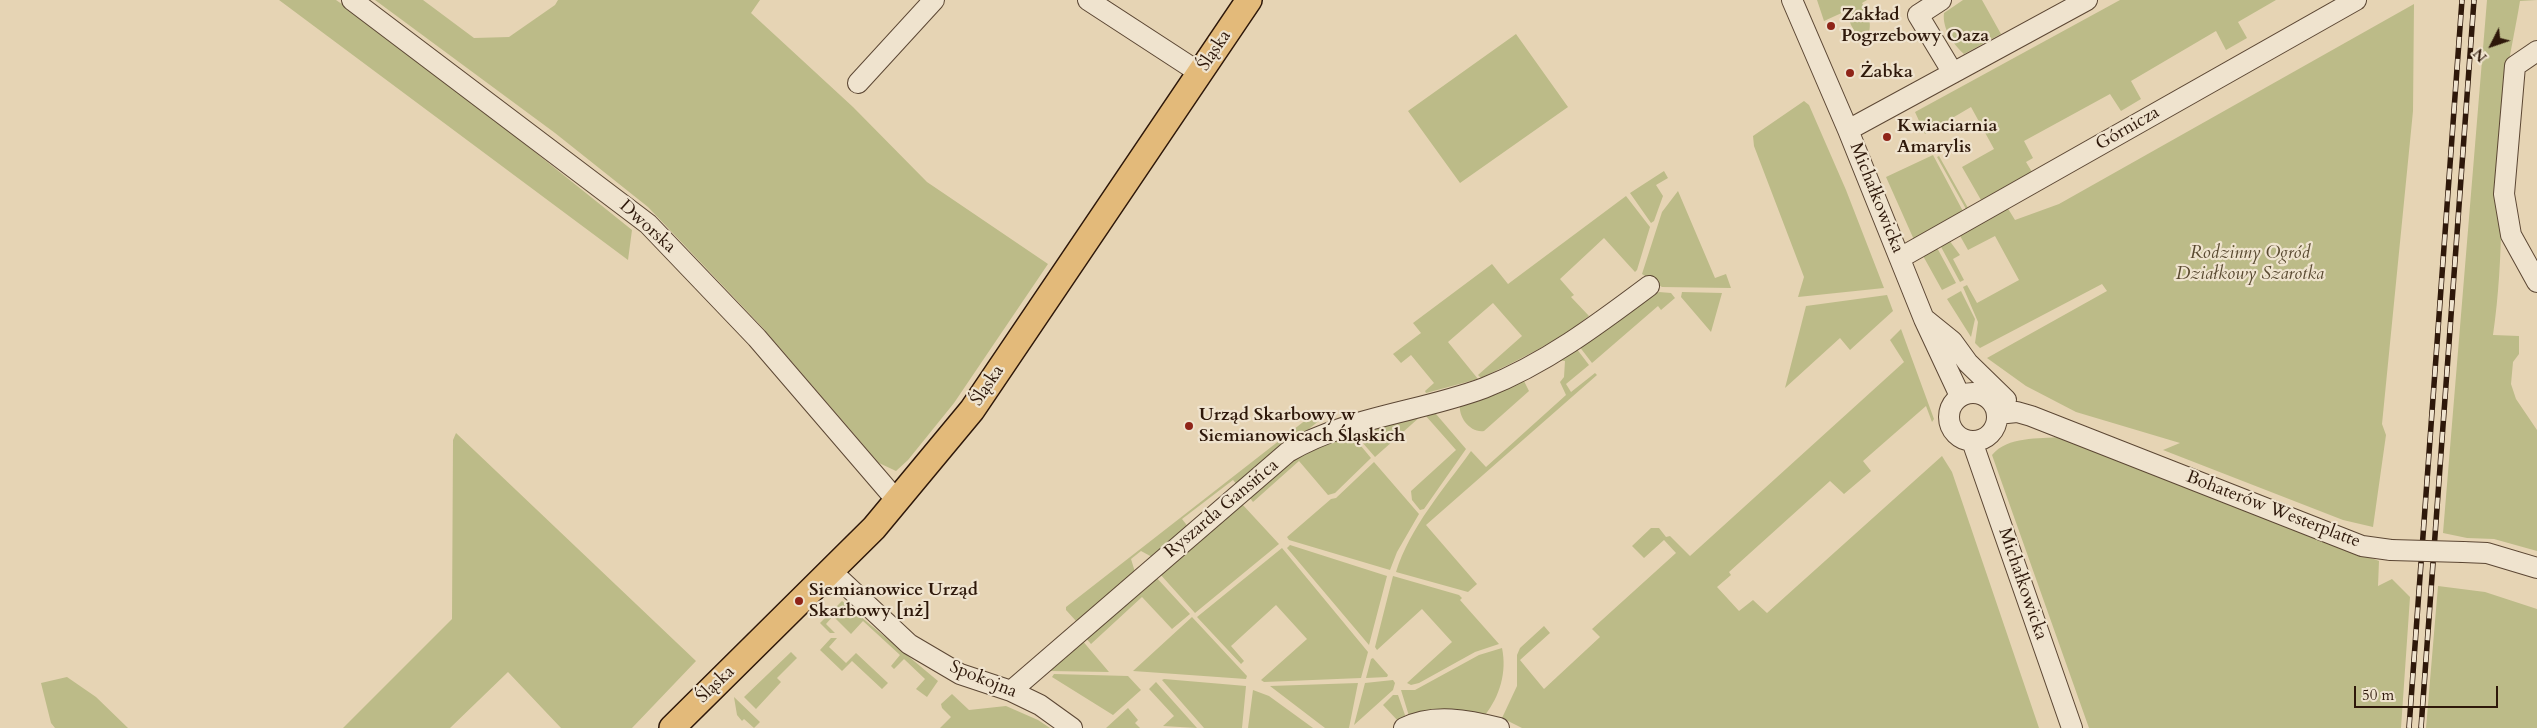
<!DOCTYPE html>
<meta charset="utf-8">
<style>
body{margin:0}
#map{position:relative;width:2537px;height:728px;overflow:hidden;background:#e6d4b4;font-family:Cardo,serif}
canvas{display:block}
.north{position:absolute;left:2467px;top:20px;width:50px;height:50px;-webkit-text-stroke:4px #efe3ce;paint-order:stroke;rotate:229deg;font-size:14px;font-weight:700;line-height:20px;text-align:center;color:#2e180a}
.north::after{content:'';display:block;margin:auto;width:18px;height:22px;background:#2e180a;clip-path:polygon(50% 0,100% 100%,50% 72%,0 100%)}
.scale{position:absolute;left:2354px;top:686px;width:144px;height:22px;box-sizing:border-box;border:2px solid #2e180a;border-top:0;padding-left:6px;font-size:15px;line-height:18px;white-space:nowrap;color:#2e180a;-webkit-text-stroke:4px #efe3ce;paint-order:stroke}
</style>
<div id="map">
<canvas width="2537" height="728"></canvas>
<div class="north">N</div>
<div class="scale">50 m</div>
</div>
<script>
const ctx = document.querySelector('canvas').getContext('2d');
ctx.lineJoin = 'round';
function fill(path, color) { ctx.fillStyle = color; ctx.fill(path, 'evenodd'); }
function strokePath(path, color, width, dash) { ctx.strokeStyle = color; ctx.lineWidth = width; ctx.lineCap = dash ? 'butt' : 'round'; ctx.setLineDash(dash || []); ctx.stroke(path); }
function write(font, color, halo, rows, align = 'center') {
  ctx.font = font + ' Cardo,serif'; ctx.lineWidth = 4.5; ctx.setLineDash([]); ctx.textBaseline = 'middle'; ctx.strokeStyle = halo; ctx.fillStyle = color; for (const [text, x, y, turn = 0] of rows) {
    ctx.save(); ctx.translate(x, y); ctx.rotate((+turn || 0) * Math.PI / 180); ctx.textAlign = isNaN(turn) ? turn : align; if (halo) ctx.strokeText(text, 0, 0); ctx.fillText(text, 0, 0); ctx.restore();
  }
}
fill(new Path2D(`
 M279 0H336L404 47 632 230 628 260Z
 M375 0H423L474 38 509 37 555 5 558 0H760L751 13 853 107 927 182 1048 264 954 403 908 460 896 471 879 463 762 327 648 207 555 133Z
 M1817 0H1867L1862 3C1871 18 1874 31 1862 44L1851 25 1846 11 1824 21Z
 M1963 0H1982L2001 34 1964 54C1953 44 1942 28 1944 13Z
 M2120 0H2276L2238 22 2247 38 2226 50 2216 31 2131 81 2141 99 2121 111 2110 94 2024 141 2033 158 2026 162 2032 172 1981 200 1962 167 1994 149 1971 107 1925 134 1915 112Z
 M2487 0H2537L2520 1C2515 32 2507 64 2505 95 2500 175 2505 256 2493 335L2519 336V354L2513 362 2511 384 2516 399 2537 430V551L2494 539 2467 538 2443 533Z
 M2414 4 2413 111 2382 424 2386 435 2373 527 2343 520 2163 450 2180 443 2076 412 2026 386 1987 358 2107 291 2102 284 1980 348 1975 343 1978 322 1963 287 1967 285 1977 303 2019 280 1995 236 1968 250 1959 234 2007 207 2015 220 2059 204Z
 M1516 34 1568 107 1460 183 1408 111Z
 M1804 101 1809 105 1846 190 1884 288 1798 297 1804 277 1754 146 1753 136Z
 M1933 155 1965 215 1915 242 1886 177Z
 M1939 156 1968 208 1966 209 1937 157Z
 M1664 171 1668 178 1656 185 1663 196 1654 221 1651 223 1630 193Z
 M1678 191 1715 278 1726 274 1731 288 1662 287 1642 274 1662 212Z
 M1626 196 1650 227 1637 270 1635 272 1604 238 1560 279 1574 295 1571 297 1589 316C1557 342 1518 360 1481 378L1478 375 1522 336 1493 303 1448 342 1478 379 1426 393 1425 391 1434 383 1411 355 1401 363 1393 354 1421 333 1413 323 1492 264 1508 284Z
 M1949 240 1960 255 1953 259 1964 280 1960 282 1940 245Z
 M1935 244 1956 283 1942 290 1922 254Z
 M1961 291 1975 319 1971 337 1947 299Z
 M1659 292 1671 293 1675 298 1661 310 1658 306 1592 363 1579 346Z
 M1682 292 1722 293 1711 332 1681 297Z
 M1887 295 1893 311 1850 350 1840 338 1785 388 1806 306Z
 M1901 329 1934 419 1932 422 1926 406 1863 461 1871 471 1844 494 1830 481 1729 572 1731 575 1717 587 1739 611 1753 600 1767 613 1942 456 1952 472 2039 728H1522L1502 718 1517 686V655L1520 648 1544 626 1550 633 1520 660 1544 689 1600 637 1592 629 1676 553 1664 540 1644 558 1632 546 1651 528H1659L1666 537 1670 536 1690 556 1904 362 1890 340Z
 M1576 348 1589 365 1566 384 1571 392 1595 373 1597 375 1426 525 1477 584 1468 592 1396 572C1410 527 1444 489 1471 451L1486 467 1566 395 1560 382 1564 377 1565 361 1559 360Z
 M1524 381 1529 391 1484 431C1470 433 1458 417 1460 404Z
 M1316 412 1320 420 1315 424 1238 486 1233 480 1182 519 1189 528 1154 558 1141 551 1131 559 1135 572 1076 621 1066 610V607Z
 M1428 413 1436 414 1466 449 1424 509 1420 510 1412 500 1411 491 1456 450 1425 415Z
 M1421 416 1375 457 1355 434Z
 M456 433 696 661 632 728H561L508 672 450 728H343L452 619 453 440Z
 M1351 434 1371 458 1335 493 1328 495 1299 461 1253 502 1250 498 1309 448Z
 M2062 437 2379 561 2378 586 2392 579 2410 597 2401 728H2089L1992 455C2008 436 2038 439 2062 437Z
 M1374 462 1419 514 1397 552 1390 570 1289 540 1287 537 1331 499 1336 498Z
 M1242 504 1279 544 1195 613 1160 574Z
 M1290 545 1387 576 1369 645 1287 548Z
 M1282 548 1368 652 1361 678 1264 682 1261 680 1307 639 1276 605 1231 646 1244 661 1241 664 1197 617Z
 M1155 576 1190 614 1172 629 1142 597 1091 644 1084 636Z
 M1393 576 1459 595 1462 598 1460 600 1499 644 1475 652 1419 683 1411 685 1407 683 1452 642 1422 609 1377 650 1375 647Z
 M2438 586 2485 592 2537 609V728H2426Z
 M842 601 938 681 927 697 916 689 925 679 904 659 894 669 891 666 900 655 863 621 851 634 833 616 826 624 835 633H830L820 623Z
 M1192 617 1247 676 1246 679 1133 671Z
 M831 638H837L829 647 846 663 856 653 888 683 882 689 852 661 842 671 820 650Z
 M1081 639 1109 672 1050 671Z
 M1502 648C1507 672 1500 696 1485 715L1409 716 1401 690H1415L1479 655Z
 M791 652 797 658 777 678 781 682 756 709 744 697Z
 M1373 658 1388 675 1387 677 1366 678 1371 659Z
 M1054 674 1128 676 1141 690 1113 715 1052 677Z
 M67 677 96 697 128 728H55L51 723 41 683Z
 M1164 679 1246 686 1242 728H1204L1162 680Z
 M1393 680 1395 683 1393 690 1354 725 1365 683Z
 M1156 682 1197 728 1163 726 1174 716 1149 689Z
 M1358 683 1349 728H1325L1270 686Z
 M1253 690 1269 696 1313 728H1248Z
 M952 694 969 710 1006 706 1038 720 1050 728H940L951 717 942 708 941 704Z
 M1393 695H1398L1406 718 1398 721 1383 705Z
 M734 697 760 722 754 728 744 719 742 721 737 715Z
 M1128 708 1138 720 1135 723 1140 728H1106Z`), '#bcbb88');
const minor = new Path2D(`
 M352 0 648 224 757 338 898 502
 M1088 0 1200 73
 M1792 0 1848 130 1924 319 1960 396
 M1941 0 1918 15 1953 73
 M2537 51 2515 66 2504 194 2511 235 2537 282
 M858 83 934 0
 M1848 130 2087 0
 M1900 258 2356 0
 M1926 320 1952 341 1968 363 2006 400
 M1949 417a24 24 0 1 1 48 0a24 24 0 1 1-48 0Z
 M1997 414 2017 412 2031 416 2362 546 2391 550
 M1972 441 2072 728
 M2463 552 2487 553 2537 568
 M830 570 909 644 960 674 1011 691 1040 705 1072 728
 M1011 691 1288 452C1347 417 1420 412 1484 388 1545 364 1597 325 1649 286
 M1404 728C1433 713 1469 720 1499 728`);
const major = new Path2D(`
 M672 728 874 528 972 410 1249 0`);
strokePath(minor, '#5c4734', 22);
strokePath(major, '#2e180a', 28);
strokePath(minor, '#efe3ce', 20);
strokePath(major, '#e3ba7a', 25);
const rail = new Path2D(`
 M2409 728 2462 0
 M2421 728 2474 0`);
strokePath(rail, '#2e180a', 5.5);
strokePath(rail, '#efe3ce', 4, [11]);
const minorBridge = new Path2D(`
 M2391 550 2463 552`);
strokePath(minorBridge, '#5c4734', 22, []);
strokePath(minorBridge, '#efe3ce', 20);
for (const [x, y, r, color] of [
 [1831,26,5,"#8f2418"],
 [1850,73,5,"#8f2418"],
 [1887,137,5,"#8f2418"],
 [1189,426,5,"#8f2418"],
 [799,601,5,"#8f2418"]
]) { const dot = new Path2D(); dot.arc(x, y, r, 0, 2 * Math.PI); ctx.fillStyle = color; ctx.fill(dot); strokePath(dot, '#efe3ce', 2); }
write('bold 18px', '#2e180a', '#efe3ce', [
 ["Zakład",1841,16],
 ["Pogrzebowy Oaza",1841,37],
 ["Żabka",1860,73],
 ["Kwiaciarnia",1897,127],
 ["Amarylis",1897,148],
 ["Urząd Skarbowy w",1199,416],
 ["Siemianowicach Śląskich",1199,437],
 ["Siemianowice Urząd",809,591],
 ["Skarbowy [nż]",809,612]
], 'left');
write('18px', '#2e180a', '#efe3ce', [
 ["Śląska",1215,51,-56],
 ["Górnicza",2128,129,-30],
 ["Michałkowicka",1876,198,68],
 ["Dworska",647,227,42],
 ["Śląska",988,386,-56],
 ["Ryszarda Gansińca",1222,509,-40],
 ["Bohaterów Westerplatte",2273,510,21],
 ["Michałkowicka",2022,584,71],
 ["Spokojna",983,680,22],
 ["Śląska",716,685,-44]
]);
write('italic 18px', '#594930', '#efe3ce', [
 ["Rodzinny Ogród",2250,254],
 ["Działkowy Szarotka",2250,275]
]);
</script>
